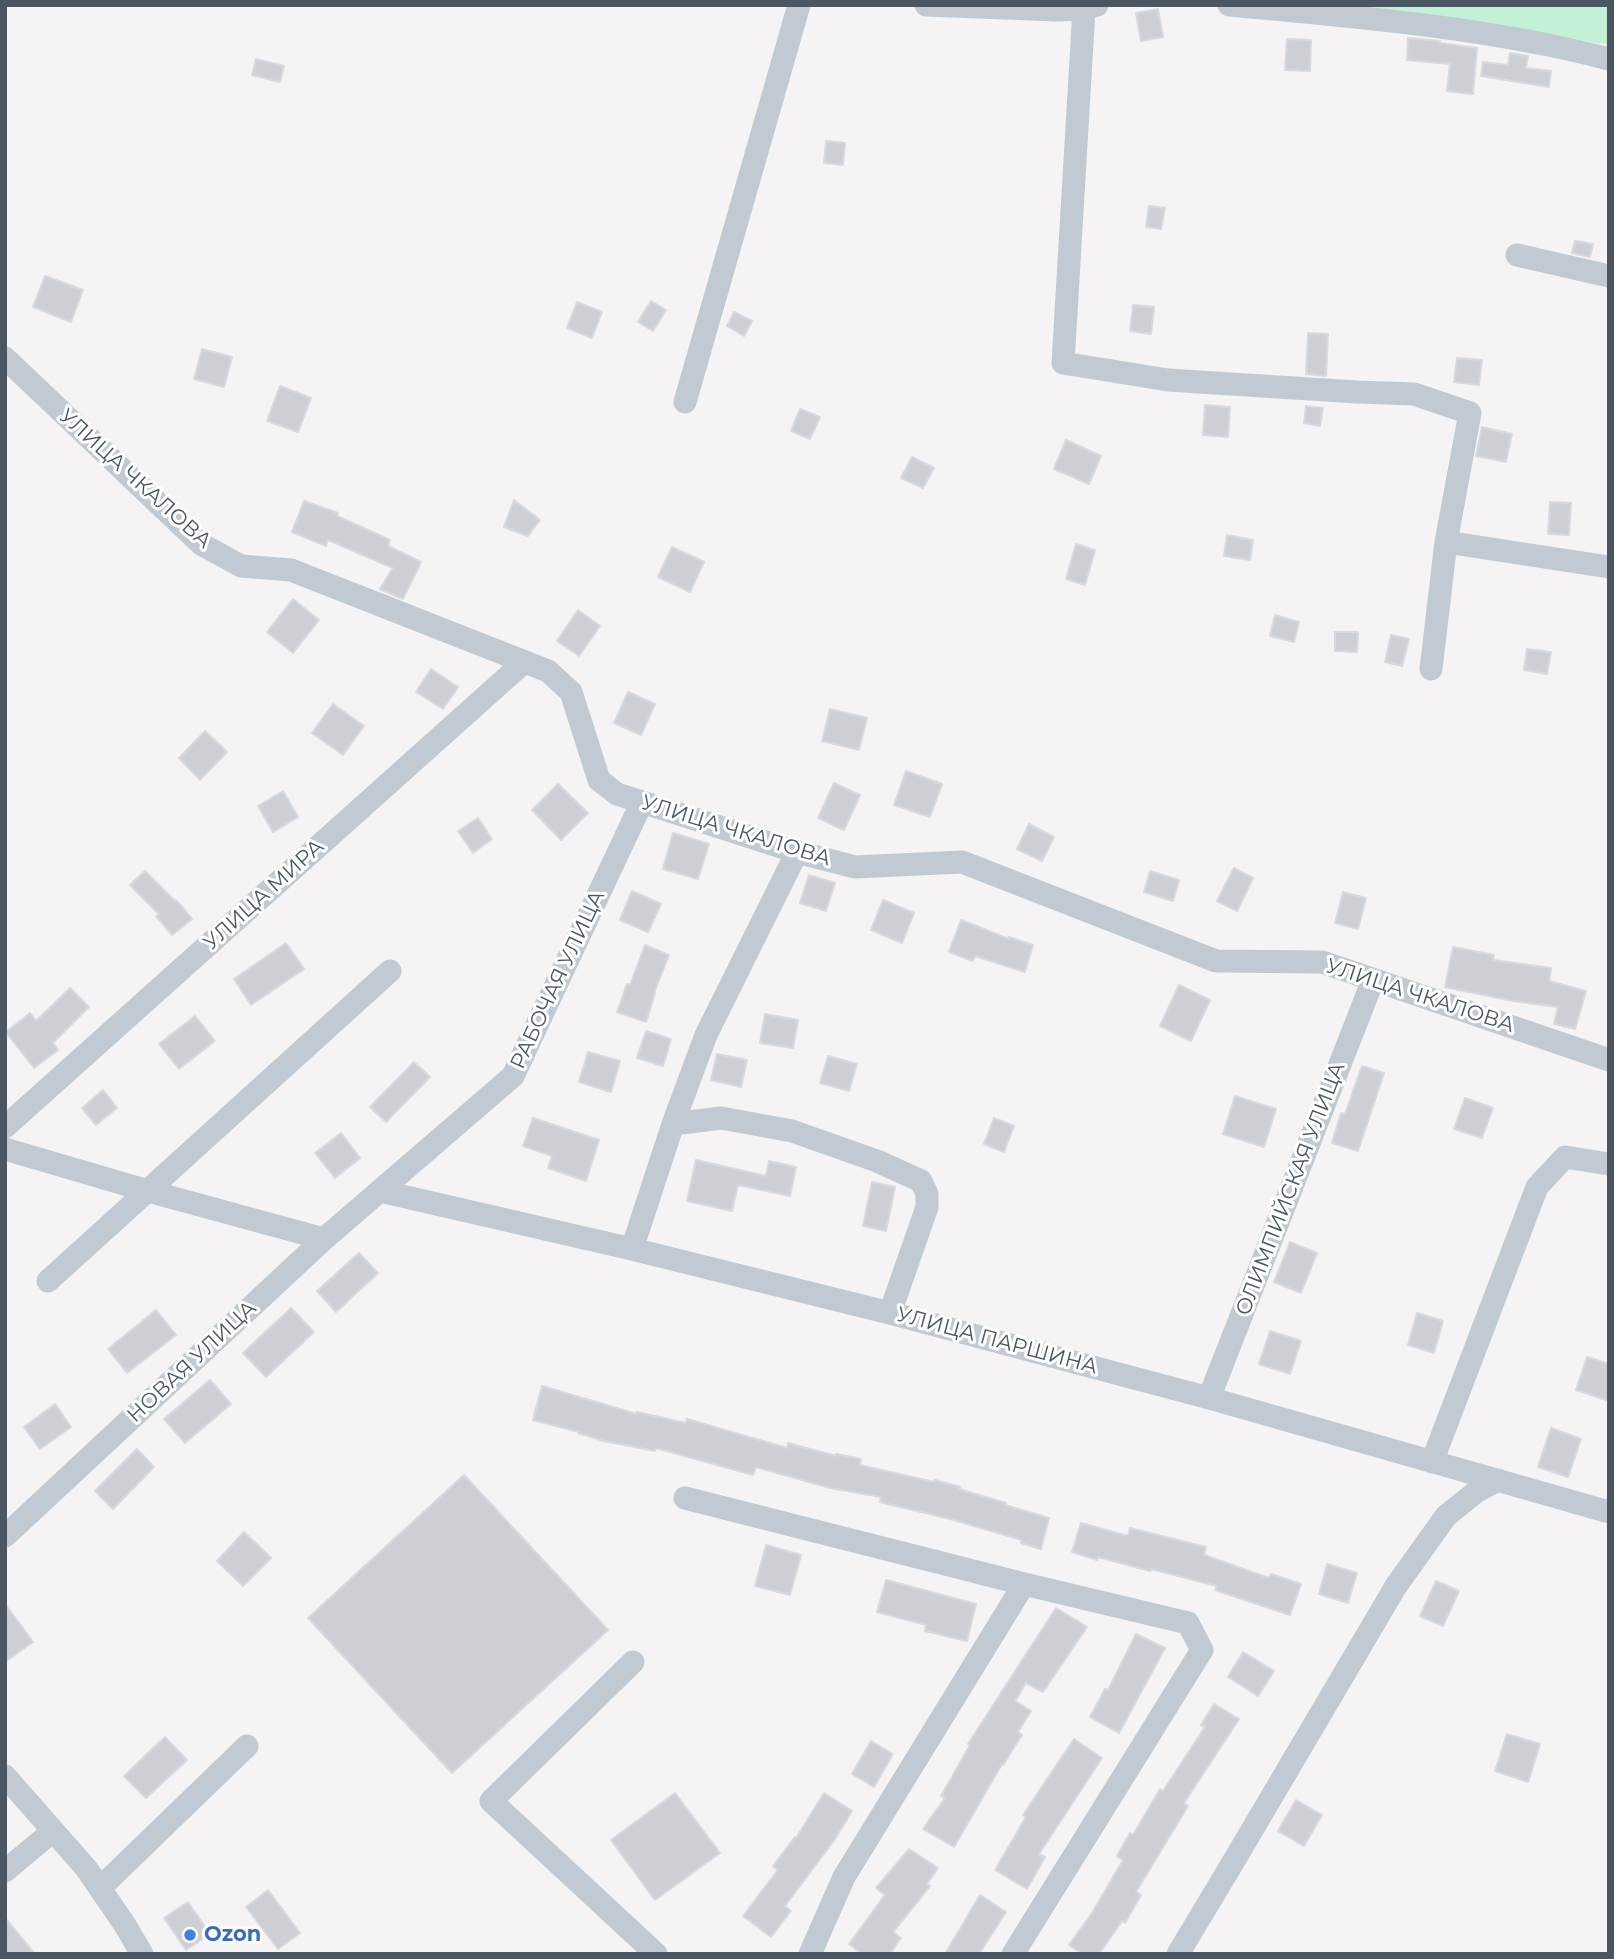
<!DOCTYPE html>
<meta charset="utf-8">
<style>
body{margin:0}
#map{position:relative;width:1614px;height:1959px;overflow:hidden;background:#f5f3f3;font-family:Montserrat,sans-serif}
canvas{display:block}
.frame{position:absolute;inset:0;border:7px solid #4a5661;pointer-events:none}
</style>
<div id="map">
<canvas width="1614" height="1959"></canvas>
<div class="frame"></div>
</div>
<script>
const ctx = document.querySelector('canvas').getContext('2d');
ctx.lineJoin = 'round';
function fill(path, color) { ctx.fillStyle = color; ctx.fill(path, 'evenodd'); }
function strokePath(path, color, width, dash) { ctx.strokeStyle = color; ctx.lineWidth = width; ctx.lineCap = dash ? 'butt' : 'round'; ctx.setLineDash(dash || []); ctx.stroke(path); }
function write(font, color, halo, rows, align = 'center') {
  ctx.font = font + ' Montserrat,sans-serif'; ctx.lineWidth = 6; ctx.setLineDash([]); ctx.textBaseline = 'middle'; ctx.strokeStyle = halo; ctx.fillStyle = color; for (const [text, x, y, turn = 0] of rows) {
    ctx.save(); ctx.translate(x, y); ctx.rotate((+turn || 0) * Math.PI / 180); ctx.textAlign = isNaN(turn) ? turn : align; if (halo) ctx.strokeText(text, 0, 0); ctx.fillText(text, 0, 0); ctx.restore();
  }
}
fill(new Path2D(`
 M1343 5H1609V45L1465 20Z`), '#c3f1d5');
const building = new Path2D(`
 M1158 9 1163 37 1141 41 1136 13Z
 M1408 38 1440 41V43L1477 48 1473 94 1447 91 1450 64 1407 60Z
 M1287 39 1311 40 1310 71 1285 70Z
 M1510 53 1528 56 1526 68 1551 71 1549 87 1481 76 1483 62 1508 65Z
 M256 59 284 66 280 82 252 75Z
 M826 141 845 143 843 165 824 163Z
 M1149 206 1165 208 1161 229 1146 227Z
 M1575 241 1593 244 1590 257 1572 253Z
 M45 276 83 290 71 322 33 307Z
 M651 301 666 310 653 331 638 322Z
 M577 302 602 312 592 338 567 328Z
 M1133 305 1154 307 1151 334 1130 331Z
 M734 312 752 321 744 336 727 326Z
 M1308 333 1328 334 1326 376 1306 374Z
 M202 349 232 357 224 387 194 379Z
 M1457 358 1482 360 1479 385 1454 382Z
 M280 386 311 398 298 432 267 421Z
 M1205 405 1230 407 1228 437 1203 435Z
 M1306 406 1323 408 1320 426 1304 423Z
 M800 409 820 417 810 439 791 431Z
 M1482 427 1512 434 1506 462 1476 456Z
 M1066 440 1101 456 1089 484 1054 469Z
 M912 457 934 468 923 488 901 478Z
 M514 500 540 520 528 536 504 527Z
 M304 501 338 513 337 516 390 540 388 546 421 562 403 599 380 589 393 568 328 540 326 546 292 532Z
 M1550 502 1571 503 1569 535 1548 534Z
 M1227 535 1253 540 1250 560 1224 556Z
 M1076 544 1095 550 1085 585 1066 579Z
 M672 547 704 562 690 592 658 577Z
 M293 599 319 620 293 653 267 632Z
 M578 610 600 626 579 656 557 641Z
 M1275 615 1299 622 1294 642 1270 636Z
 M1335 632H1358L1357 652 1335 651Z
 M1391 635 1409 639 1402 666 1385 662Z
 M1527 649 1551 652 1547 674 1524 670Z
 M431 669 458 687 443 709 416 692Z
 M628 692 655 704 641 735 614 723Z
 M333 704 364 726 343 755 312 733Z
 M830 709 867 718 859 750 822 741Z
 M205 731 227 752 200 780 179 758Z
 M906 771 942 784 930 817 894 805Z
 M834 783 860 795 844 830 818 818Z
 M558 784 588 813 561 840 532 810Z
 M283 791 298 817 273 832 258 806Z
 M478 818 492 839 473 853 458 831Z
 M1029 824 1054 837 1042 861 1017 849Z
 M673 833 709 844 698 879 663 869Z
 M1234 868 1253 878 1237 911 1217 901Z
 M145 871 175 901 176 900 192 919 172 935 156 916 159 914 130 885Z
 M1150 871 1179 880 1173 901 1144 892Z
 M809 875 835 883 826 911 800 903Z
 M632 891 661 904 648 932 620 920Z
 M1343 892 1366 898 1358 929 1335 923Z
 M883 900 914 913 902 943 871 930Z
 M961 920 1009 939V937L1033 945 1025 972 975 956 973 961 949 952Z
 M286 943 304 969 251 1005 234 979Z
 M645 945 669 955 654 993H655L646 1022 617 1012 627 984 630 985Z
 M1453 947 1494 955 1493 960 1551 968 1549 981 1586 991 1575 1029 1554 1024 1558 1007 1513 1001 1445 987Z
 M1179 985 1210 1000 1191 1041 1160 1026Z
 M70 988 89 1007 53 1043 58 1050 34 1068 6 1032 30 1013 36 1021Z
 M765 1014 798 1020 793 1048 760 1043Z
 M195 1016 215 1041 179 1069 159 1044Z
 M646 1031 671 1039 663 1066 637 1058Z
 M588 1052 620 1061 611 1092 579 1082Z
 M717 1054 747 1060 741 1087 711 1080Z
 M828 1056 857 1064 849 1091 820 1083Z
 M414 1062 430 1077 386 1122 370 1107Z
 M1362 1066 1384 1073 1358 1151 1332 1143 1341 1113 1345 1114Z
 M103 1090 117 1108 96 1125 82 1108Z
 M1235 1096 1276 1109 1264 1147 1223 1134Z
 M1465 1098 1493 1108 1482 1138 1454 1129Z
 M533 1118 599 1140 586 1181 548 1168 552 1156 523 1146Z
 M994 1118 1014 1126 1004 1152 984 1144Z
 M341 1133 360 1158 335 1178 315 1153Z
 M696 1160 766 1176 769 1161 796 1167 790 1196 738 1185 732 1211 687 1201Z
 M872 1182 895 1187 886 1231 863 1226Z
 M1290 1242 1317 1253 1301 1293 1274 1282Z
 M359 1253 378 1273 336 1312 317 1291Z
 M291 1308 314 1332 266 1377 243 1353Z
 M156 1310 176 1335 127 1373 108 1349Z
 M1417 1313 1443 1321 1434 1353 1408 1345Z
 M1270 1331 1301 1341 1290 1374 1259 1364Z
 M1587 1357 1609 1364V1401L1576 1390Z
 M210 1380 231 1404 185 1443 164 1419Z
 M542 1386 637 1414V1412L686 1423 687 1419 787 1448 788 1443 836 1456V1454L861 1459 860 1465 934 1482 935 1480 960 1487 959 1489 1006 1503 1005 1505 1049 1518 1041 1549 1021 1543 1022 1540 950 1519 880 1502 881 1497 830 1488 756 1467 753 1475 656 1448 655 1451 604 1441 578 1433 579 1432 533 1420Z
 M55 1404 71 1427 40 1449 24 1427Z
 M1551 1428 1581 1439 1568 1477 1538 1467Z
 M137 1449 154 1467 113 1509 95 1491Z
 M464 1475 608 1630 452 1773 308 1618Z
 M1081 1523 1128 1536 1130 1528 1206 1547 1204 1555 1269 1578 1271 1574 1301 1584 1290 1615 1215 1590 1217 1586 1151 1569 1150 1571 1098 1557 1097 1560 1072 1552Z
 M244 1532 271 1558 243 1586 217 1561Z
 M766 1545 801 1555 790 1595 755 1586Z
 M1327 1564 1357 1573 1348 1603 1319 1594Z
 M886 1580 976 1604 967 1641 925 1631 926 1625 877 1612Z
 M1436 1581 1459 1591 1443 1626 1420 1616Z
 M5 1604 33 1642 5 1662Z
 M1056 1608 1087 1627 1043 1692 1026 1683 1015 1701 1031 1711 1018 1732 1022 1735 1003 1765 1002 1764 954 1847 923 1829 945 1798 941 1796 970 1745 968 1744Z
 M1136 1634 1165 1648 1119 1733 1090 1717 1105 1689 1108 1690Z
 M1243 1652 1274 1671 1258 1696 1228 1677Z
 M1214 1704 1239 1719 1184 1803 1188 1806 1136 1892 1141 1895 1125 1923 1122 1921 1099 1954H1082L1069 1945 1092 1913 1123 1860 1117 1856 1130 1833 1133 1835 1160 1789 1163 1791 1205 1727 1201 1725Z
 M1507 1734 1540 1744 1528 1782 1495 1771Z
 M165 1737 187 1760 146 1798 124 1776Z
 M1074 1739 1102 1758 1039 1854 1045 1857 1027 1889 995 1870 1026 1817 1023 1815Z
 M871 1741 893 1754 874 1787 852 1774Z
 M675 1793 720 1853 655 1900 611 1840Z
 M824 1793 852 1811 835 1839 785 1906 791 1911 771 1937 743 1916 778 1870 773 1866 795 1837 796 1838Z
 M1296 1800 1322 1815 1304 1846 1278 1831Z
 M909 1849 938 1868 927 1884 930 1886 893 1932 901 1938 890 1954H862L849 1944 885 1895 876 1888Z
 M268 1890 300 1933 278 1949 246 1907Z
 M980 1895 1006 1912 979 1954H945Z
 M188 1902 210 1934 186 1950 164 1918Z
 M5 1918 35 1954H5Z`);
fill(building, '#cdcfd5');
strokePath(building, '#d7d9de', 2);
strokePath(new Path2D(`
 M926 5 1057 10 1084 9 1097 5
 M1229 5C1356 17 1485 27 1609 59
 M1084 9 1063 363 1168 380 1357 392 1414 394 1470 413 1446 542 1431 669
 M1517 255 1609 276
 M5 358 201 544 241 566 291 570 548 671 571 692 599 780 617 794 797 852 855 867 962 862 1216 961 1322 962 1609 1060
 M685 402 799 5
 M1446 542 1609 567
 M673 1124 721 1118 792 1131 877 1161 921 1181 927 1194V1207L890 1313
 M5 1127 523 663
 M5 1149 148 1191 324 1239
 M380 1191 632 1249 890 1313 1209 1398 1609 1512
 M632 1249 673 1124 706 1035 797 852
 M48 1281 390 971
 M1209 1398 1373 980
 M1432 1462 1537 1187 1565 1157 1609 1164
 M685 1498 1024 1584 1188 1623 1202 1650 1013 1954
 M5 1536 324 1239 513 1076 642 802
 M633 1662 491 1801 656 1954
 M5 1776 86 1868 125 1925 142 1954
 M5 1871 53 1831
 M100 1888 247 1746
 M810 1954 844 1877 1024 1584
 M1178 1954 1232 1864 1396 1586 1446 1516 1476 1492 1498 1480`), '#c1cad2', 23);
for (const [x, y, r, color] of [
 [190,1935,7,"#3f7fe0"]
]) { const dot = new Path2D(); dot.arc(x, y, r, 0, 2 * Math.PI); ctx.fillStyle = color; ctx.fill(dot); strokePath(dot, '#fff', 2.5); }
write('21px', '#4a5661', '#fff', [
 ["УЛИЦА ЧКАЛОВА",135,479,42],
 ["УЛИЦА ЧКАЛОВА",736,831,17],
 ["УЛИЦА МИРА",264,895,-42],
 ["РАБОЧАЯ УЛИЦА",558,980,-65],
 ["УЛИЦА ЧКАЛОВА",1420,996,18],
 ["ОЛИМПИЙСКАЯ УЛИЦА",1291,1189,-69],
 ["УЛИЦА ПАРШИНА",997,1341,15],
 ["НОВАЯ УЛИЦА",192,1362,-43]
]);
write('bold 21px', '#366cbe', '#fff', [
 ["Ozon",204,1935]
], 'left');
</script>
